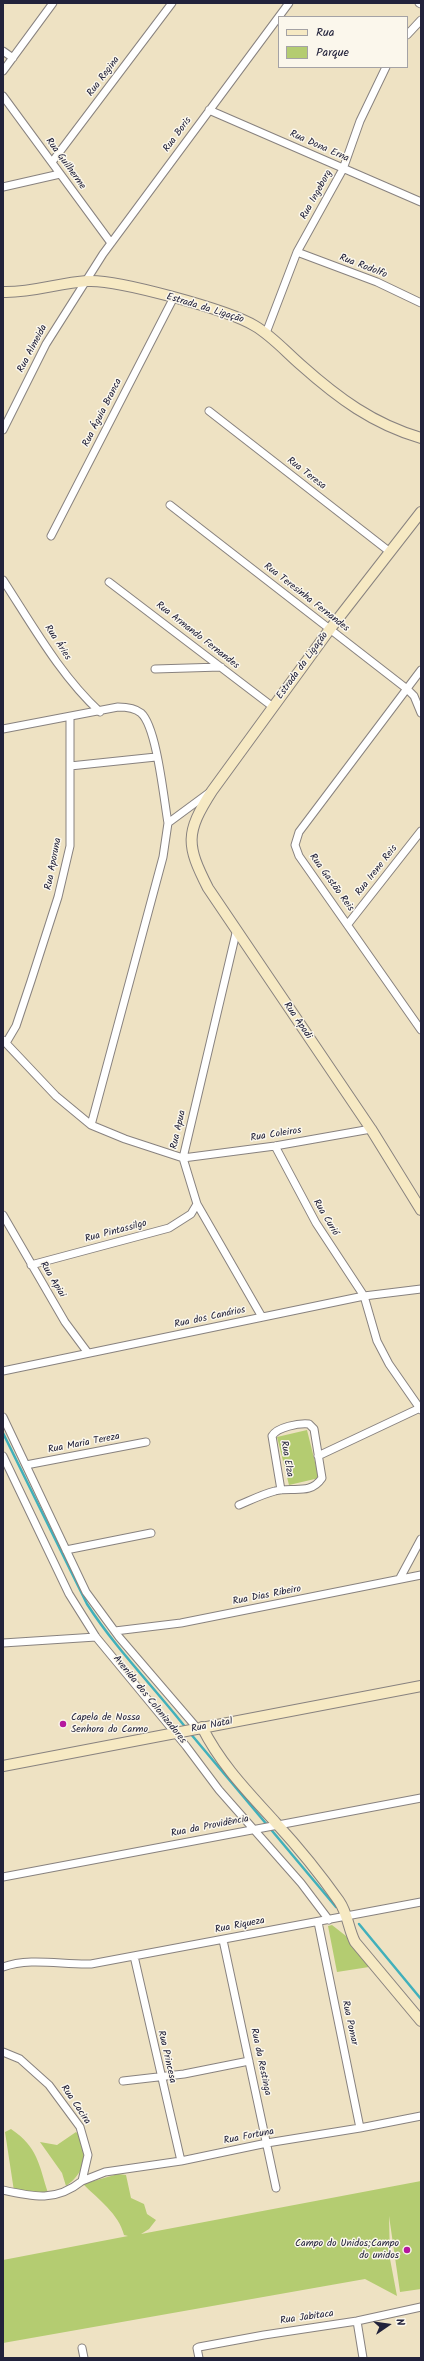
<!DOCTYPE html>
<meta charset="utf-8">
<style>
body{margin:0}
#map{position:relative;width:424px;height:2361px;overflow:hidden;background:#eee2c3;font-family:Kalam,sans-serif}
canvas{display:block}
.frame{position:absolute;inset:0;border:4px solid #22223b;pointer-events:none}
.legend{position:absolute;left:278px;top:16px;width:130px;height:52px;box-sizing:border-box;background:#fbf7ec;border:1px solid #a4a2a5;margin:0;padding:5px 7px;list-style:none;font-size:12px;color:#22223b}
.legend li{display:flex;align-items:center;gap:8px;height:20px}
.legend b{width:20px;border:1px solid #a4a2a5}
.north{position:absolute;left:368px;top:2305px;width:40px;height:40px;-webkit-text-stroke:3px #fbf7ec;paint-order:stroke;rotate:77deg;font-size:11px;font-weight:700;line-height:16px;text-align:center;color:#22223b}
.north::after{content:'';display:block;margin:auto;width:14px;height:18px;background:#22223b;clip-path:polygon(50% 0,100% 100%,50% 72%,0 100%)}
</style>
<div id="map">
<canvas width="424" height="2361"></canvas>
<div class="frame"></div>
<ul class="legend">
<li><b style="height:5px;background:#f6e9c3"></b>Rua</li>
<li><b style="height:11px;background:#b4cc71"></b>Parque</li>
</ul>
<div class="north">N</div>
</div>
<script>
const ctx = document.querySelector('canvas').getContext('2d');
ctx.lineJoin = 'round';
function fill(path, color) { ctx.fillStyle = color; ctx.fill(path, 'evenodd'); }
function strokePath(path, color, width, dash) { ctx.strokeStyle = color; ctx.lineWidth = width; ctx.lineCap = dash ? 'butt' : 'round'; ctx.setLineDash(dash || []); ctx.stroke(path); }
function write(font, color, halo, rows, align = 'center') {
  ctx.font = font + ' Kalam,sans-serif'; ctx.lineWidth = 3; ctx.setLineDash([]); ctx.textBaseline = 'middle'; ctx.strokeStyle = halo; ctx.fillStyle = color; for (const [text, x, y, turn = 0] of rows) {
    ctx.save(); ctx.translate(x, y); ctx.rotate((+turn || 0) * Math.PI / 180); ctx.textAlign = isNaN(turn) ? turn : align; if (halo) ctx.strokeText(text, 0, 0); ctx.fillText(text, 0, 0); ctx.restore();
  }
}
fill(new Path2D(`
 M307 1430 319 1478 289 1485 277 1437Z
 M332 1925 346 1936 369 1967 337 1972 328 1926Z
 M11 2129C38 2147 39 2165 48 2193L14 2191 5 2132Z
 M76 2132C94 2148 84 2174 66 2186L62 2173 40 2142 57 2145Z
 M118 2174 126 2175 131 2198 144 2204 147 2214 156 2220 149 2229 141 2234 421 2181V2289L400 2292 389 2216 390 2259 397 2296 365 2279 3 2343V2260L128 2236 124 2235C119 2214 98 2199 83 2184Z`), '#b4cc71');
strokePath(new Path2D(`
 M3 1433 87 1604C116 1649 153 1686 186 1728
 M190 1733 336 1907
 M359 1924 421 1999`), '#41b0bb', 2.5);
const street = new Path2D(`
 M419 3 421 4
 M407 35 421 20
 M3 51 13 58
 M3 71 53 3
 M3 96 111 243
 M209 110 421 202
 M52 162 172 3
 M3 187 60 174
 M297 252 377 282 421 303
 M266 333 297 252 343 169 360 121 386 67
 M209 411 390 552
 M3 430 46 344 103 254 289 3
 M170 505 407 689 414 696 421 713
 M51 536 173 299
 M3 580C33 626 60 675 100 712
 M109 582 273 707
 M155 669 221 667
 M421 670 299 832 295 845 299 856 421 1030
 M3 729 118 707C126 707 135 708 141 713 157 727 164 801 168 823
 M70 766 156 757
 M348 924 421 831
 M236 933 183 1158 197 1204 262 1317
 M3 1040 56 1096 91 1125 125 1139 183 1158 275 1146 371 1129
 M6 1043 16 1026 31 981 58 897 70 846V717
 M91 1125 163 857 168 823 210 792
 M275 1146 316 1223 364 1296 377 1341 389 1364 421 1410
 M3 1215 65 1322 88 1353
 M31 1265 169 1228 191 1214 197 1204
 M3 1371 364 1296 421 1289
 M3 1417 86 1592 119 1637 197 1728
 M3 1456 69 1594 96 1637 186 1746 219 1790 301 1883 329 1920
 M318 1456 420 1408
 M26 1465 146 1442
 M239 1505C251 1500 263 1494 275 1491 292 1486 310 1496 322 1478L314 1429 309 1424C299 1423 277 1427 272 1436L281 1490
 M66 1550 151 1533
 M400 1578 421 1539
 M115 1631 181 1623 421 1575
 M3 1643 96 1637
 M3 1877 421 1798
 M318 1922 360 2128
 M223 1940 276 2188
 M134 1956 181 2161
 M3 1967C30 1957 62 1965 91 1964L421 1902
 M3 2052 20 2059 49 2085 80 2127 88 2155 82 2181C56 2202 34 2197 3 2190
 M123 2081 184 2074 249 2061
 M82 2181 105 2172 181 2161 267 2143 360 2128 421 2116
 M357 2321 363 2358
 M82 2348 84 2358
 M199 2358 197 2348 199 2347 264 2335 357 2321 421 2307`);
const secondary = new Path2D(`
 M3 292C32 293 58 283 87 281 117 279 229 310 255 326 272 336 286 352 301 365 338 398 373 424 421 438
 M421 512 330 629 212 791C185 833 186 845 208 888L371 1129 421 1210
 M202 1727C221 1765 248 1792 276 1823 298 1847 320 1874 339 1901 348 1914 348 1928 355 1942L421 2021
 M3 1766 421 1686`);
strokePath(street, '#88827f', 9);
strokePath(secondary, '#88827f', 12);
strokePath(street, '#fff', 7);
strokePath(secondary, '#f6e9c3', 10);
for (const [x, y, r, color] of [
 [63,1724,4,"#b5179e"],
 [407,2250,4,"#b5179e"]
]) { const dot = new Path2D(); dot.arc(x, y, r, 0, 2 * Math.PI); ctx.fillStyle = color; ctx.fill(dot); strokePath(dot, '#fbf7ec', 1.5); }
write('10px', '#22223b', '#fbf7ec', [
 ["Rua Regina",104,77,-53],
 ["Rua Boris",178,135,-54],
 ["Rua Dona Erna",319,147,24],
 ["Rua Guilherme",65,164,54],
 ["Rua Ingeborg",317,195,-61],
 ["Rua Rodolfo",363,267,21],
 ["Estrada da Ligação",205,309,17],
 ["Rua Almeida",33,349,-62],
 ["Rua Águia Branca",103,413,-63],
 ["Rua Teresa",306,474,38],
 ["Rua Teresinha Fernandes",306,598,38],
 ["Rua Armando Fernandes",197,636,38],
 ["Rua Áries",57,643,57],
 ["Estrada da Ligação",303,666,-54],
 ["Rua Aporuna",54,864,-79],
 ["Rua Irene Reis",377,871,-52],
 ["Rua Gastão Reis",331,883,54],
 ["Rua Apodi",297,1021,56],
 ["Rua Apua",179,1130,-77],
 ["Rua Coleiros",276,1135,-9],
 ["Rua Curió",325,1218,59],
 ["Rua Pintassilgo",116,1232,-15],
 ["Rua Apiai",52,1280,59],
 ["Rua dos Canários",210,1318,-12],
 ["Rua Maria Tereza",84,1444,-11],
 ["Rua Elza",286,1459,80],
 ["Rua Dias Ribeiro",267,1596,-11],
 ["Avenida dos Colonizadores",149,1700,51],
 ["Rua Natal",212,1726,-11],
 ["Rua da Providência",210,1827,-11],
 ["Rua Riqueza",240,1926,-11],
 ["Rua Pomar",349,2023,78],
 ["Rua Princesa",166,2057,77],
 ["Rua da Restinga",260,2062,78],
 ["Rua Cacira",75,2105,56],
 ["Rua Fortuna",249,2137,-11],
 ["Rua Jabitaca",307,2318,-8]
]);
write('10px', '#22223b', '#fbf7ec', [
 ["Capela de Nossa",71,1718],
 ["Senhora do Carmo",71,1730],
 ["Campo do Unidos;Campo",399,2244,"right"],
 ["do unidos",399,2256,"right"]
], 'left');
</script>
